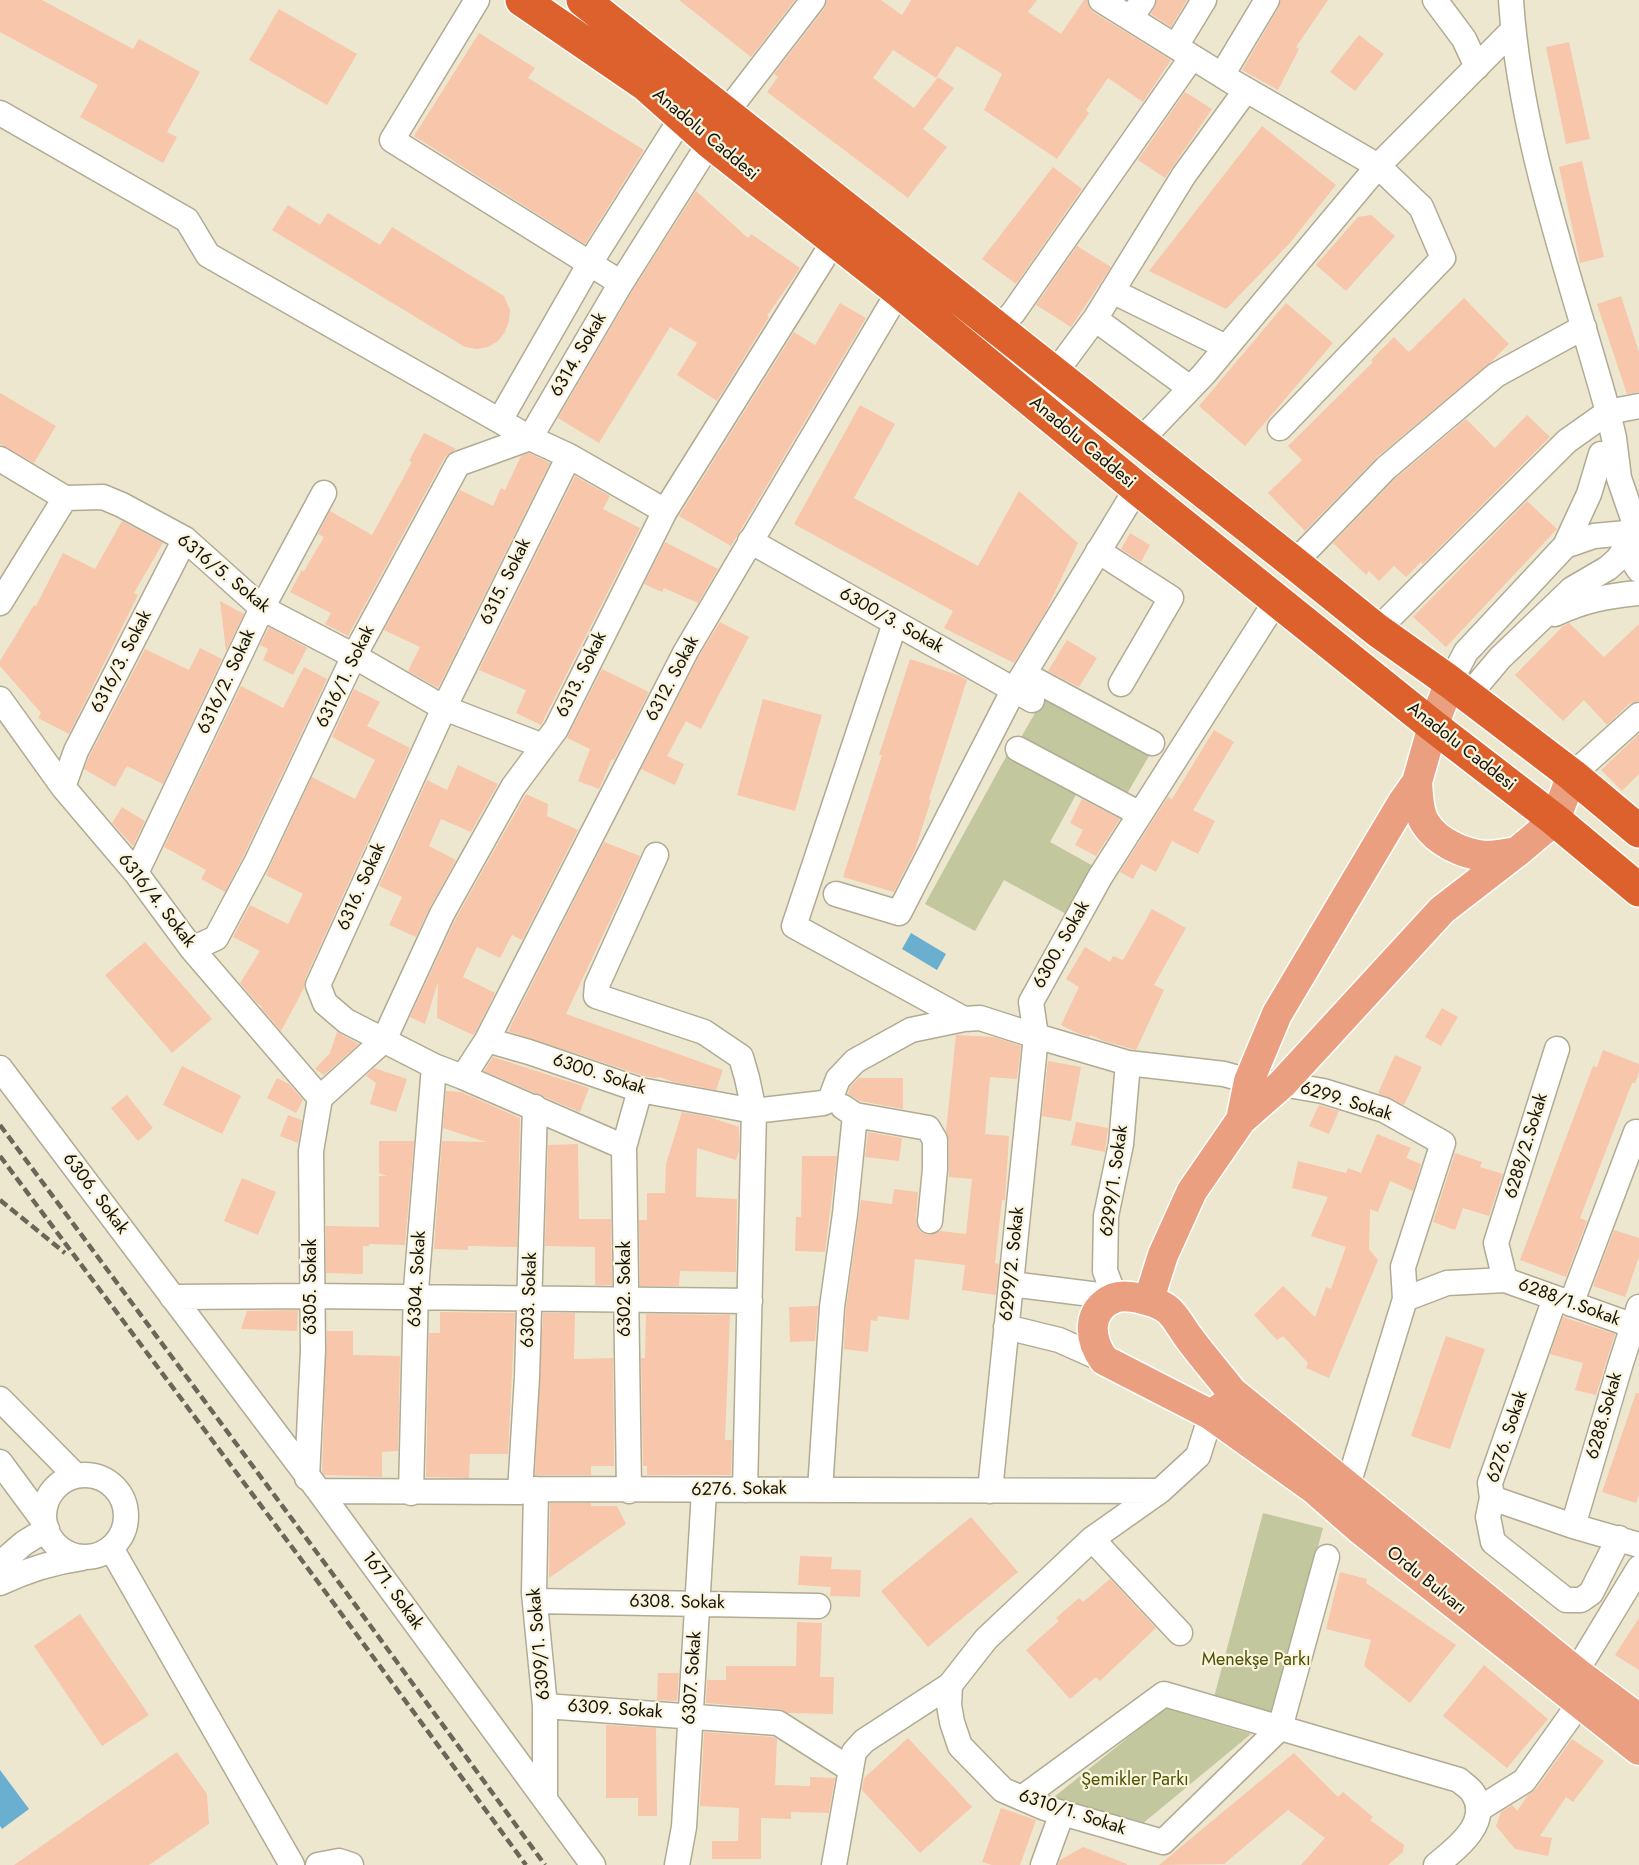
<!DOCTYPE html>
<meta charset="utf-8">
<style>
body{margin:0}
canvas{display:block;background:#ede7cf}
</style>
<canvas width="1639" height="1865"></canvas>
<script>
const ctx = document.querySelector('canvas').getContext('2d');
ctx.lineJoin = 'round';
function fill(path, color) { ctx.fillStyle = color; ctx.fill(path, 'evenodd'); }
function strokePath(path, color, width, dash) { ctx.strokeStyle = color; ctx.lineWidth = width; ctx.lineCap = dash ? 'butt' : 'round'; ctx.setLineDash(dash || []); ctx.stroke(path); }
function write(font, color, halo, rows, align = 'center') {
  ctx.font = font + ' Jost,sans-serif'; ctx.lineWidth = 4.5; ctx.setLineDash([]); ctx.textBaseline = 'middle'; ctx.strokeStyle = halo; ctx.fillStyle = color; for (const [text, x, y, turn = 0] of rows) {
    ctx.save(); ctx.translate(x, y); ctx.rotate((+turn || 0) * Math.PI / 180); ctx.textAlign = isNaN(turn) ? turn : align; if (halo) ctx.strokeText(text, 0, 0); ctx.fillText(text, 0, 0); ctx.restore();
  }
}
fill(new Path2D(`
 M1049 689 1153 749 1124 799 1020 739Z
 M1007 755 1077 793 1050 842 1097 868 1070 916 1004 880 975 931 925 904Z
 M1263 1513 1323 1528 1272 1720 1213 1701Z
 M1165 1708 1251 1734 1136 1829 1049 1801Z`), '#c2c79d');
fill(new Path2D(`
 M911 933 946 954 937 970 902 949Z
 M0 1770 29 1809 2 1829 0 1826Z`), '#6bafd0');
fill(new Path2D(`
 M0 0H42L133 49 139 39 200 72 167 132 177 137 163 163 80 117 98 85 0 32Z
 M679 0H795L751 57Z
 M827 0H881L902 15 911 0H1037L1028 12 1061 34 1084 0H1087L1089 7 1093 12 1171 60 1143 102 1108 78 1086 110 1089 113 1057 159 984 110 1002 74 957 46 936 78 893 50 873 78 914 108 938 77 954 88 923 129 947 147 908 198 767 92 778 77 774 74 824 9Z
 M1157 0H1187L1171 27 1151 14Z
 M1281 0H1328L1296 47 1299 49 1278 90 1242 70 1279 7Z
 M279 9 357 54 327 105 249 60Z
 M479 33 535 68 528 78 644 150 585 244 414 136Z
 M1359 35 1384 54 1355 91 1330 72Z
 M1569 42 1590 139 1566 144 1546 47Z
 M1185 92 1212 109 1165 178 1138 160Z
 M1262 126 1336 185 1289 244 1226 309 1149 271Z
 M1582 161 1604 257 1580 263 1559 167Z
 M1053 167 1082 189 1016 284 982 259Z
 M696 191 748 238 751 234 800 268 767 316 769 317 717 401 677 375 697 343 670 327 599 443 558 418 633 290Z
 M288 205 320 225 328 213 380 245 392 227 504 296 510 310 509 321 505 332 498 341 488 347 477 349 465 347 272 230Z
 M1371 215 1395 236 1346 291 1316 265 1358 217Z
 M1077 246 1111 267 1071 327 1036 305Z
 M1621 296 1639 352V392L1627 394 1597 304Z
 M1464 298 1509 344 1491 362 1377 457 1305 531 1268 493 1302 460 1288 446 1373 362 1371 360 1394 337 1409 352Z
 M840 303 866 318 731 546 679 516 794 332 815 345Z
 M1286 303 1333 343 1245 446 1199 406Z
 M0 393 56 426 34 463 0 444Z
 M860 405 895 424 854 498 978 566 1019 491 1078 543 1046 611 1014 663 944 628 953 611 794 524Z
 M1527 415 1550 437 1423 564 1421 562 1406 577 1394 566 1379 581 1369 571 1366 575 1333 543 1396 478 1466 419 1495 448Z
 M424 433 456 449 445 457 348 636 325 624 331 613 290 592 302 570 304 571 324 537 318 534 330 511 372 535 412 462 409 461Z
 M529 453 550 463 438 688 408 671 420 647 384 630 460 490 493 506 501 488 505 490 521 456Z
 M575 476 610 496 603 509 640 528 541 725 516 713 526 690 479 670Z
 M1527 501 1557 529 1446 647 1413 617Z
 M122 521 163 543 134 593 138 595 69 734 38 718 41 713 0 666V661L34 605 36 606 63 553 95 569Z
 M1130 533 1150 545 1141 562 1121 549Z
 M665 542 718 569 698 603 664 588 662 592 644 584Z
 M220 601 244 614 226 651Z
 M720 622 749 637 701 729 686 721 667 756 684 764 675 785 641 769 698 658Z
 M1569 623 1604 657 1639 624V701L1629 704 1607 725 1584 700 1563 721 1515 675 1562 627Z
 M269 627 307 648 293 675 263 660 268 649 260 645Z
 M1067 640 1097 658 1079 687 1048 671Z
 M200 648 222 659 163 784 127 766 115 787 84 769 89 757 145 649 189 670Z
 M910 659 958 675 967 680 929 799 931 800 915 850 894 892 843 877 882 755H879Z
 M304 667 327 679 244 855 225 892 201 879 206 870 164 847 241 686 283 708Z
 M602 669 649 692 614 760 612 759 599 789 578 781 590 749 567 738Z
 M354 689 380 702 367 726 410 748 305 979 304 988 281 1031 261 1008 262 1006 257 1003 240 983 260 951 233 937 250 905 288 924 303 894 266 875 312 777 355 799 375 760 332 737Z
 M763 699 822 715 795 811 737 795Z
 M1214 730 1234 742 1193 810 1215 821 1198 854 1172 841 1156 872 1141 864 1133 879 1120 872 1168 797 1172 799Z
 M1639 734V774L1622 791 1601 770Z
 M458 765 498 784 471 832 441 819 429 846 456 860 430 907 416 937 389 925 402 897 379 886 427 780 447 790Z
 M526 794 548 804 547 816 578 830 522 940 512 935 500 958 477 947 463 977 495 993 475 1033 473 1035 437 1018 438 982 425 1024 410 1017 455 920Z
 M1082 799 1120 819 1096 856 1075 845 1083 830 1070 823Z
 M122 807 145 821 133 846 112 823Z
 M604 842 640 856 566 1014 723 1070 716 1090 674 1082 659 1077 656 1078 644 1076 508 1031Z
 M1152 909 1186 928 1154 985 1164 990 1136 1050 1104 1041 1090 1035 1089 1037 1077 1033 1061 1025 1079 987 1066 979 1085 947 1110 962 1113 956 1123 960Z
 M145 942 212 1019 172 1053 105 975Z
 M1442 1008 1458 1017 1441 1046 1425 1037Z
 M337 1032 359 1044 324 1075 315 1069 330 1053Z
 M956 1035 994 1037 1021 1046 1017 1079 990 1077 985 1134 1009 1136 1005 1200H1002L995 1263 999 1264 996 1295 962 1290 965 1265 915 1259 909 1320 878 1316 877 1321 871 1320 868 1352 844 1349 846 1308 861 1200 892 1204 894 1189 918 1192 916 1220 917 1226 921 1232 929 1235 940 1231 966 1234 972 1179 949 1177V1140L946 1131Z
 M1603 1050 1639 1064V1072L1635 1083H1632L1580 1218 1587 1221 1566 1277 1520 1260 1593 1066 1597 1067Z
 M1395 1055 1422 1067 1404 1105 1378 1093Z
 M493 1057 589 1088 580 1112 484 1071Z
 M1048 1061 1081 1067 1071 1121 1042 1116Z
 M182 1066 241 1096 222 1134 163 1105Z
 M374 1068 407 1079 396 1112 370 1104 376 1083 366 1076Z
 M277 1078 289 1084 303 1100 296 1113 267 1098Z
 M859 1078H903V1109L860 1101 848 1094 850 1087Z
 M446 1091 461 1092 520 1118 517 1247 468 1246V1250L434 1249 442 1141 486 1142 443 1128Z
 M127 1095 153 1128 138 1141 111 1108Z
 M1319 1105 1339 1111 1329 1134 1309 1126Z
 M682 1112 709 1117 739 1127V1151L736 1160 697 1148 696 1197 737 1199 736 1272 680 1271 679 1286H640L639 1220H647V1193H665L666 1164Z
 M288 1115 302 1120 298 1143 280 1136Z
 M1076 1122 1108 1128 1105 1152 1071 1145Z
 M868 1132 902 1138 899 1161 865 1157Z
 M1377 1134 1411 1148 1406 1158 1421 1164 1413 1191 1390 1181 1378 1212 1370 1209 1369 1249 1378 1260 1329 1378 1306 1368 1308 1363 1283 1336 1277 1340 1254 1315 1283 1286 1315 1317 1326 1287 1331 1289 1346 1247 1311 1236 1328 1197 1292 1188 1298 1161 1346 1173 1348 1168 1361 1173Z
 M379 1141H414L405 1245 369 1244V1246H363V1274L326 1273V1226L379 1227V1176H387L379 1173Z
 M578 1144 579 1219H611L612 1285H595V1247L545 1246 548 1145Z
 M1455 1153 1482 1162 1480 1167 1503 1174 1489 1216 1463 1208 1455 1230 1433 1222Z
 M802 1156H837L825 1252 795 1251 796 1217H801Z
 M242 1178 276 1192 258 1235 224 1221Z
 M1614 1230 1639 1238V1257L1625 1297 1593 1286Z
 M818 1306 815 1341 790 1342 789 1307Z
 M298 1310 297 1331 241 1329 247 1311Z
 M440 1312 515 1313 508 1454H470L469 1478 426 1477 429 1333H440Z
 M543 1313H575L574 1359 613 1358 614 1466H591V1475H535Z
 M646 1314 730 1315 725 1440H732L731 1475H647V1466H643L641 1358H645Z
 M1563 1317 1615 1334 1596 1395 1575 1390 1583 1363 1550 1354Z
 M327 1331H353V1355L400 1356 398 1451 382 1452V1477L324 1475 322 1471Z
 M1446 1336 1485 1349 1450 1449 1411 1436Z
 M1636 1393H1639V1495L1636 1503 1602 1492Z
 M550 1503H591V1506H617L626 1524 549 1578Z
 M971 1517 1018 1572 928 1647 881 1591Z
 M800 1556 832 1557 831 1569 861 1570 860 1597 830 1596 831 1587 798 1585Z
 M1340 1572 1367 1579 1366 1583 1456 1645 1410 1703 1364 1666 1371 1640 1326 1629Z
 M1110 1579 1156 1628 1100 1681 1096 1677 1070 1699 1026 1650 1059 1621 1056 1618 1079 1598 1083 1602Z
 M80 1614 149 1715 102 1746 34 1646Z
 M1639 1618V1670L1615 1655Z
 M797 1622 822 1623 820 1677H834L833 1714 789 1713 779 1709 706 1703 707 1680H726V1666H796Z
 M1484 1665 1548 1719 1507 1768 1443 1716Z
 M658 1673H679L677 1701 657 1700Z
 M606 1725 656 1728 657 1816H638V1798H606Z
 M704 1732 773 1737 777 1739 775 1785 810 1786V1777L835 1778 829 1813 791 1812V1819L761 1818V1859H712V1841H738L739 1808 700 1806Z
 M908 1738 972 1807 920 1853 862 1790 864 1778Z
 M1572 1739 1604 1761 1573 1802 1566 1797 1540 1836 1552 1838 1548 1856 1515 1849 1496 1826 1501 1812 1512 1805 1517 1811 1528 1795 1536 1789Z
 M177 1752 207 1794 209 1824 149 1865H14Z
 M1294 1753 1338 1797 1343 1792 1373 1817 1370 1820 1404 1845 1403 1852 1388 1865H1301L1325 1838 1288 1810 1224 1864 1159 1865Z
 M1001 1808 1036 1820 1020 1865H992L982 1862Z
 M1083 1847 1127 1864V1865H1058L1060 1860Z`), '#f7c6ab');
const minor = new Path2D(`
 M477 0 392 140 621 283
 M1101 0 1231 81 1378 166 1421 207 1443 258 1280 428
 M1435 0 1464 39 1477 67
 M1511 0C1520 140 1571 278 1608 412L1614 438 1619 478 1639 536
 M1131 18 1143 0
 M1176 46 1204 0
 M1222 75 1267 0
 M0 113 187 220 208 255 530 438
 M726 113 813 0
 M1112 291 1226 347
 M1095 319 1190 388
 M998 329 1013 313 1192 57
 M1055 373 1095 319 1184 175 1246 90
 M500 420 590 263 682 117
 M1140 441 1204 374 1378 166 1513 30
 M569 456 444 708 318 985 325 1003 346 1021 434 1066 463 1077 624 1147
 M0 459 65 498 103 497 122 505 185 539 262 608 354 656 444 708 543 746
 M665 511 569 456 530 438 621 283 710 142
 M1621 536 1626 550 1639 570
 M750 541 1032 700
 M1565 546 1589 494 1601 454
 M1098 551 1171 598 1121 684
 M1294 563 1386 468 1496 375 1584 327
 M0 603 65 498
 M1555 614C1585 600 1607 596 1639 593
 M895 623 794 926 964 1019
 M1377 630 1567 441 1608 412 1639 406
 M1024 674 1152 743
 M1450 682 1466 652 1565 546 1594 536 1637 532
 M1468 696 1500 658 1572 589 1608 568 1618 559 1637 532
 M0 699 63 787 136 873 192 949 320 1098
 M1018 749 1140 814
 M1572 775 1639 715
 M63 787 76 751 185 539
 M656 855 597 985 596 996 704 1032 741 1057 747 1078 754 1111 745 1490
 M136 873 262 608 324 493
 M836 894 899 913 1011 695 1137 488
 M192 949 216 938 257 861 354 656 458 464 530 438
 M487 1040 529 1052 640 1090 754 1111 823 1103 830 1100 838 1079 855 1061 911 1030 964 1019 980 1018 1036 1036 1031 1002 1100 877 1276 601
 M1557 1049 1496 1243 1505 1280 1634 1326
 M0 1068 319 1491 593 1865
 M463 1077 487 1040 686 651 899 291
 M320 1098 384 1040 442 914 513 787 556 729 665 511 834 241
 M843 1107 855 1115 928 1128 935 1140V1169L930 1221
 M1011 1284 1115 1297 1105 1271 1106 1216 1121 1144 1128 1063
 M172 1297 313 1296 750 1301
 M1555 1298 1490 1483 1492 1498 1573 1526 1639 1545
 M1405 1299 1447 1283 1505 1280
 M1571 1304 1636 1132
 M1006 1327 1059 1340 1104 1360
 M0 1399 75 1475
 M1211 1415 1198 1456 1160 1491 1092 1539 986 1639 950 1685 949 1705 952 1722 960 1746 1003 1790 1045 1808 1163 1842 1280 1728 1327 1557
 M0 1462 45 1523
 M44 1516a41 41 0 1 1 82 0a41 41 0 1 1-82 0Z
 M307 1478 313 1350 311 1151 320 1098
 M536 1489 534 1593 545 1706V1798
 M820 1490 832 1307 845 1214 855 1115
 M319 1491 520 1492 536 1489 1160 1491
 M629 1491 624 1147 640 1090
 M990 1491 1036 1036 1128 1063 1224 1074 1249 1081 1282 1084 1323 1091 1384 1110 1443 1143 1403 1267 1405 1299 1348 1485
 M520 1492 527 1377 535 1107
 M411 1493 416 1289 434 1066
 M1492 1498 1488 1517 1493 1542 1566 1600H1581L1591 1593 1619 1538
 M1573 1526 1620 1366 1639 1307
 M1092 1539 1180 1633
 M111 1548 292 1865
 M0 1564 24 1543 47 1529
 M0 1583C27 1570 52 1562 82 1558
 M535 1601 818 1606
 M1576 1672 1639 1568
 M545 1706 778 1723 850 1769
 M1022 1798 1164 1694 1459 1780C1463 1784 1470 1788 1473 1793 1492 1822 1456 1849 1436 1865
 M1479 1809 1524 1781 1579 1704
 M318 1865 339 1861 351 1865
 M677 1865 684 1827 704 1491
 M834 1865 854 1752 864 1741 950 1685
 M1043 1865 1062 1813`);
const major = new Path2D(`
 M1417 782C1418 795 1418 812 1425 823 1437 842 1463 854 1485 856 1495 856 1507 854 1517 852
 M1241 1120 1249 1081 1277 1014 1403 802 1417 782 1433 726 1450 682
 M1149 1299 1163 1255 1192 1191 1241 1120 1282 1084 1442 910 1517 852 1555 820 1572 775
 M1232 1392 1228 1403 1211 1415 1104 1360C1089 1339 1086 1310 1114 1298 1127 1293 1156 1301 1167 1309 1176 1316 1182 1329 1189 1338 1203 1357 1218 1374 1232 1392L1576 1672 1639 1719
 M1211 1415 1313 1488 1360 1529 1639 1750`);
const highway = new Path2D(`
 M522 0 646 85 710 142 899 291 1137 488 1433 726 1555 820 1639 890
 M583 0 1294 563 1377 630 1450 682 1572 775 1639 831`);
strokePath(minor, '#b1ab94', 27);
strokePath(major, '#fff', 33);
strokePath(highway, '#fff', 36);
strokePath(minor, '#fff', 24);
strokePath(major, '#eaa080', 30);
strokePath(highway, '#dc612c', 33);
strokePath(new Path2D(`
 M0 1125 332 1573 545 1865
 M0 1156 318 1582 526 1865
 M0 1200 65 1253`), '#6a6658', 4.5, [9, 4.5]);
write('18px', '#14120a', '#faf4dc', [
 ["Anadolu Caddesi",705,135,40],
 ["6314. Sokak",579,355,-60],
 ["Anadolu Caddesi",1082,443,40],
 ["6316/5. Sokak",223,574,39],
 ["6315. Sokak",506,582,-64],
 ["6300/3. Sokak",891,621,29],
 ["6316/3. Sokak",122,662,-63],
 ["6313. Sokak",582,675,-64],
 ["6316/1. Sokak",346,677,-64],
 ["6312. Sokak",673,679,-62],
 ["6316/2. Sokak",227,682,-65],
 ["Anadolu Caddesi",1461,747,38],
 ["6316. Sokak",362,887,-66],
 ["6316/4. Sokak",156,901,52],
 ["6300. Sokak",1062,945,-61],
 ["6300. Sokak",599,1075,18],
 ["6299. Sokak",1346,1102,17],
 ["6288/2.Sokak",1527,1146,-73],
 ["6299/1. Sokak",1115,1181,-82],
 ["6306. Sokak",95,1194,53],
 ["6299/2. Sokak",1013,1264,-84],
 ["6304. Sokak",418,1279,-87],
 ["6305. Sokak",312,1287,-90],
 ["6302. Sokak",626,1289,-90],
 ["6303. Sokak",530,1300,-88],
 ["6288/1.Sokak",1569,1303,20],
 ["6288.Sokak",1605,1416,-74],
 ["6276. Sokak",1508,1437,-72],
 ["6276. Sokak",739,1490,-1],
 ["Ordu Bulvarı",1426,1581,39],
 ["1671. Sokak",392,1591,54],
 ["6308. Sokak",677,1603,1],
 ["6309/1. Sokak",540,1644,-95],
 ["6307. Sokak",693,1678,-86],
 ["6309. Sokak",615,1710,4],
 ["6310/1. Sokak",1072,1813,18]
]);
write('18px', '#4e5206', '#faf4dc', [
 ["Menekşe Parkı",1256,1661],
 ["Şemikler Parkı",1135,1781]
]);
</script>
